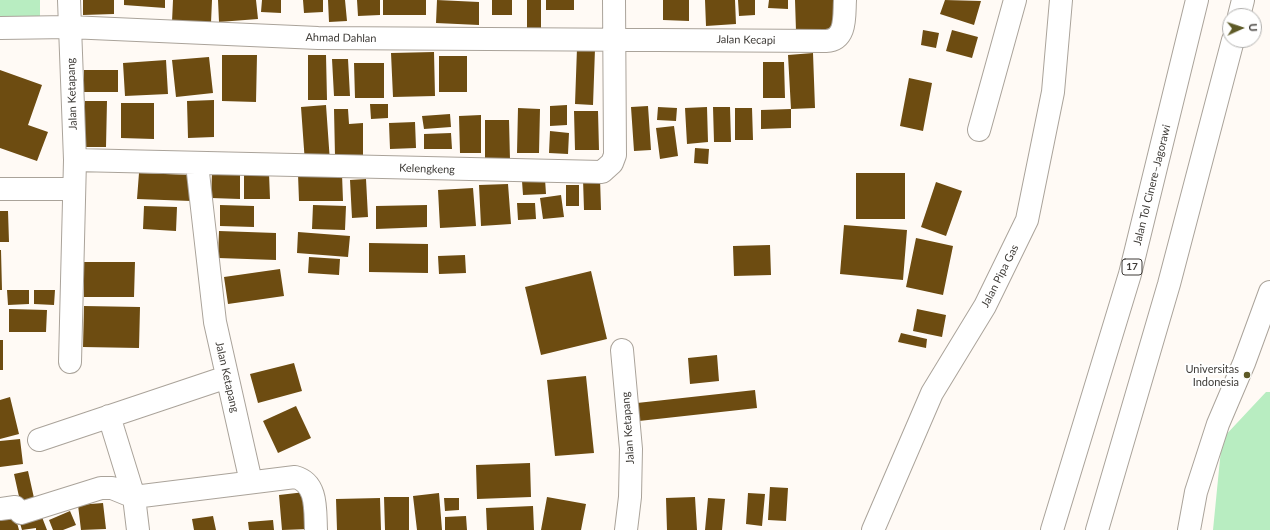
<!DOCTYPE html>
<meta charset="utf-8">
<style>
body{margin:0}
#map{position:relative;width:1270px;height:530px;overflow:hidden;background:#fffaf5;font-family:Lato,sans-serif}
canvas{display:block}
.north{position:absolute;left:1222px;top:8px;width:40px;height:40px;box-sizing:border-box;background:#fff;border:1px solid #b2b1af;border-radius:50%;rotate:87deg;font-size:11px;font-weight:700;line-height:16px;text-align:center;color:#3e3b37}
.north::after{content:'';display:block;margin:auto;width:14px;height:18px;background:#5e5a27;clip-path:polygon(50% 0,100% 100%,50% 72%,0 100%)}
</style>
<div id="map">
<canvas width="1270" height="530"></canvas>
<div class="north">U</div>
</div>
<script>
const ctx = document.querySelector('canvas').getContext('2d');
ctx.lineJoin = 'round';
function fill(path, color) { ctx.fillStyle = color; ctx.fill(path, 'evenodd'); }
function strokePath(path, color, width, dash) { ctx.strokeStyle = color; ctx.lineWidth = width; ctx.lineCap = dash ? 'butt' : 'round'; ctx.setLineDash(dash || []); ctx.stroke(path); }
function write(font, color, halo, rows, align = 'center') {
  ctx.font = font + ' Lato,sans-serif'; ctx.lineWidth = 4; ctx.setLineDash([]); ctx.textBaseline = 'middle'; ctx.strokeStyle = halo; ctx.fillStyle = color; for (const [text, x, y, turn = 0] of rows) {
    ctx.save(); ctx.translate(x, y); ctx.rotate((+turn || 0) * Math.PI / 180); ctx.textAlign = isNaN(turn) ? turn : align; if (halo) ctx.strokeText(text, 0, 0); ctx.fillText(text, 0, 0); ctx.restore();
  }
}
fill(new Path2D(`
 M0 0H40V16H0Z
 M1266 392H1270V530H1213L1222 439Z`), '#b8edc1');
fill(new Path2D(`
 M83 0H114V14L83 15Z
 M124 0H165V8L124 5Z
 M173 0H212L211 23 172 22Z
 M218 0H256L258 19 219 22Z
 M262 0H281V13L261 12Z
 M303 0H323V12L304 13Z
 M328 0H345L347 21 329 22Z
 M357 0H380V15L358 16Z
 M383 0H426V15H383Z
 M437 0 479 2V25L436 23Z
 M492 0H512V15H492Z
 M527 0H541V29H527Z
 M546 0H574V10H546Z
 M663 0H689V21L663 20Z
 M705 0H735L736 24 706 26Z
 M738 0H755V15L739 16Z
 M769 0H788V9L768 8Z
 M795 0H833V31H796Z
 M945 0 981 1 974 25 940 14Z
 M923 30 939 33 936 48 921 45Z
 M952 30 978 37 972 58 946 51Z
 M577 48 595 49 593 105 575 104Z
 M434 52 435 96 393 97 391 53Z
 M813 53 815 108 791 109V128L761 129V110L791 109 788 55Z
 M222 55H257L256 102 222 101Z
 M308 55H326L327 100H308Z
 M439 56H467V92H439Z
 M209 57 213 93 176 97 172 60Z
 M332 59H348L350 96H334Z
 M166 60 168 94 125 96 123 63Z
 M763 62H784L785 98H763Z
 M354 63H384V98H355Z
 M0 70 42 85 28 125 48 132 37 161 0 148Z
 M84 70H118V92H84Z
 M909 78 932 83 923 131 900 126Z
 M214 100V137L188 138 187 101Z
 M85 101H107L106 147H84Z
 M121 103H154V139L121 138Z
 M370 104H388V118L371 119Z
 M326 105 330 162 305 163 301 107Z
 M567 105V125L550 126V106Z
 M648 106 651 150 634 151 631 107Z
 M658 107 677 108 676 121 657 120Z
 M707 107 708 142 687 144 685 108Z
 M713 107H730L731 142H714Z
 M518 108 540 109 539 153H517Z
 M735 108H752L753 140H735Z
 M334 109H348L349 124 363 123V155L335 156Z
 M574 111H598L599 150H575Z
 M450 114 451 127 424 129 422 116Z
 M481 115V153H460L459 116Z
 M485 120H509L510 160H485Z
 M415 122 416 148 390 149 389 123Z
 M674 126 678 156 660 159 656 128Z
 M550 131 569 133 568 154 549 153Z
 M451 133 452 149H424V134Z
 M695 148 709 149 708 164 694 163Z
 M139 173 192 175 191 201 137 199Z
 M212 173 240 174V199L211 198Z
 M244 173H269L270 199H244Z
 M856 173H905V219H856Z
 M298 174H342L343 201H299Z
 M600 178 601 210H584L583 179Z
 M366 179 368 217 352 218 350 180Z
 M545 179 546 194 523 195 522 181Z
 M936 182 962 191 946 236 921 227Z
 M508 184 511 224 481 226 479 185Z
 M566 185H579V206H566Z
 M473 188 476 226 440 228 438 190Z
 M561 195 564 217 543 219 540 198Z
 M517 203H535L536 219 518 220Z
 M220 205 254 206V227L220 226Z
 M313 205 346 206 345 230 312 229Z
 M427 205V227L376 229V206Z
 M144 206 177 207 176 231 143 229Z
 M0 211H8L9 242H0Z
 M844 225 907 230 903 280 840 274Z
 M219 231 276 233V260L218 258Z
 M298 232 350 236 348 257 297 253Z
 M916 238 953 246 943 295 906 287Z
 M369 243 428 244V273L369 272Z
 M770 245 771 275 734 276 733 246Z
 M0 250H1L2 290H0Z
 M465 255 466 273 439 274 438 256Z
 M309 257 340 259 339 275 308 273Z
 M84 262H135L134 297H84Z
 M280 269 284 296 228 304 224 277Z
 M591 271 607 339 541 355 525 287Z
 M7 290H29V304L8 305Z
 M34 290H55L54 305 34 304Z
 M84 306 140 307 139 348 83 347Z
 M9 309 47 310 46 332H9Z
 M917 309 946 315 942 337 913 331Z
 M901 333 927 339 926 348 898 342Z
 M0 340H3V370H0Z
 M717 355 719 381 690 384 688 358Z
 M294 363 302 391 258 403 250 374Z
 M586 376 594 453 555 456 547 380Z
 M755 390 757 408 639 421 637 403Z
 M10 397 19 434 0 439V400Z
 M296 406 311 438 278 453 263 421Z
 M20 439 23 464 0 467V441Z
 M530 463 531 497 477 499 476 465Z
 M28 471 36 507 22 510 14 474Z
 M770 487 788 488 786 521 768 520Z
 M305 492 309 529 282 530 279 495Z
 M439 493 442 530H417L413 496Z
 M748 493 765 494 762 526 746 524Z
 M384 497H409V530H385Z
 M547 497 586 504 581 530H541Z
 M695 497 697 530H667L666 498Z
 M380 498 381 530H337L336 499Z
 M444 498H459V510L445 511Z
 M708 498 725 499 722 530H705Z
 M103 503 106 529 81 530 78 505Z
 M533 506 534 530H487L486 508Z
 M70 511 76 525 63 530H53L49 520Z
 M14 512 19 530H0V516Z
 M40 512 47 530H36V528L22 530 19 520Z
 M213 516 216 530H194L192 519Z
 M466 516 467 530H445V517Z
 M273 520 274 530H249L248 522Z`), '#6d4c11');
const minor = new Path2D(`
 M69 0 75 160 70 362
 M0 28 69 27 318 38 826 41C847 40 844 16 845 0
 M979 130 1015 0
 M75 160 602 172 612 163 615 155 614 0
 M197 164 215 322 251 482
 M0 189H74
 M622 350 631 449 630 497 626 530
 M109 416 134 497 138 530
 M39 440 227 377
 M0 509 15 507 21 513 101 488H112L134 497 295 477C318 483 315 510 316 530
 M873 530 932 393 985 306 1027 220 1053 92 1061 0
 M1189 530 1196 492 1218 424 1244 363 1270 292`);
const highway = new Path2D(`
 M1239 16 1243 0
 M1052 530 1130 274 1197 0
 M1097 530 1169 284 1233 40`);
strokePath(minor, '#aaa39a', 24);
strokePath(highway, '#aaa39a', 24);
strokePath(minor, '#fff', 22);
strokePath(highway, '#fff', 22);
for (const [x, y, r, color] of [
 [1247,375,4,"#5e5a27"]
]) { const dot = new Path2D(); dot.arc(x, y, r, 0, 2 * Math.PI); ctx.fillStyle = color; ctx.fill(dot); strokePath(dot, '#fff', 1.5); }
for (const [x, y, w] of [
 [1132,267,20]
]) { const box = new Path2D(); box.roundRect(x - w / 2, y - 8, w, 16, 3); ctx.fillStyle = '#fff'; ctx.fill(box); strokePath(box, '#3e3b37', 1); }
write('bold 10px', '#3e3b37', null, [
 ["17",1132,267]
]);
write('11px', '#3e3b37', '#fff', [
 ["Ahmad Dahlan",341,38,1],
 ["Jalan Kecapi",746,40,1],
 ["Jalan Ketapang",72,94,-92],
 ["Kelengkeng",427,169,2],
 ["Jalan Tol Cinere–Jagorawi",1152,185,-76],
 ["Jalan Pipa Gas",1000,276,-63],
 ["Jalan Ketapang",227,377,77],
 ["Jalan Ketapang",628,428,-94]
]);
write('11px', '#3e3b37', '#fff', [
 ["Universitas",1239,369],
 ["Indonesia",1239,382]
], 'right');
</script>
